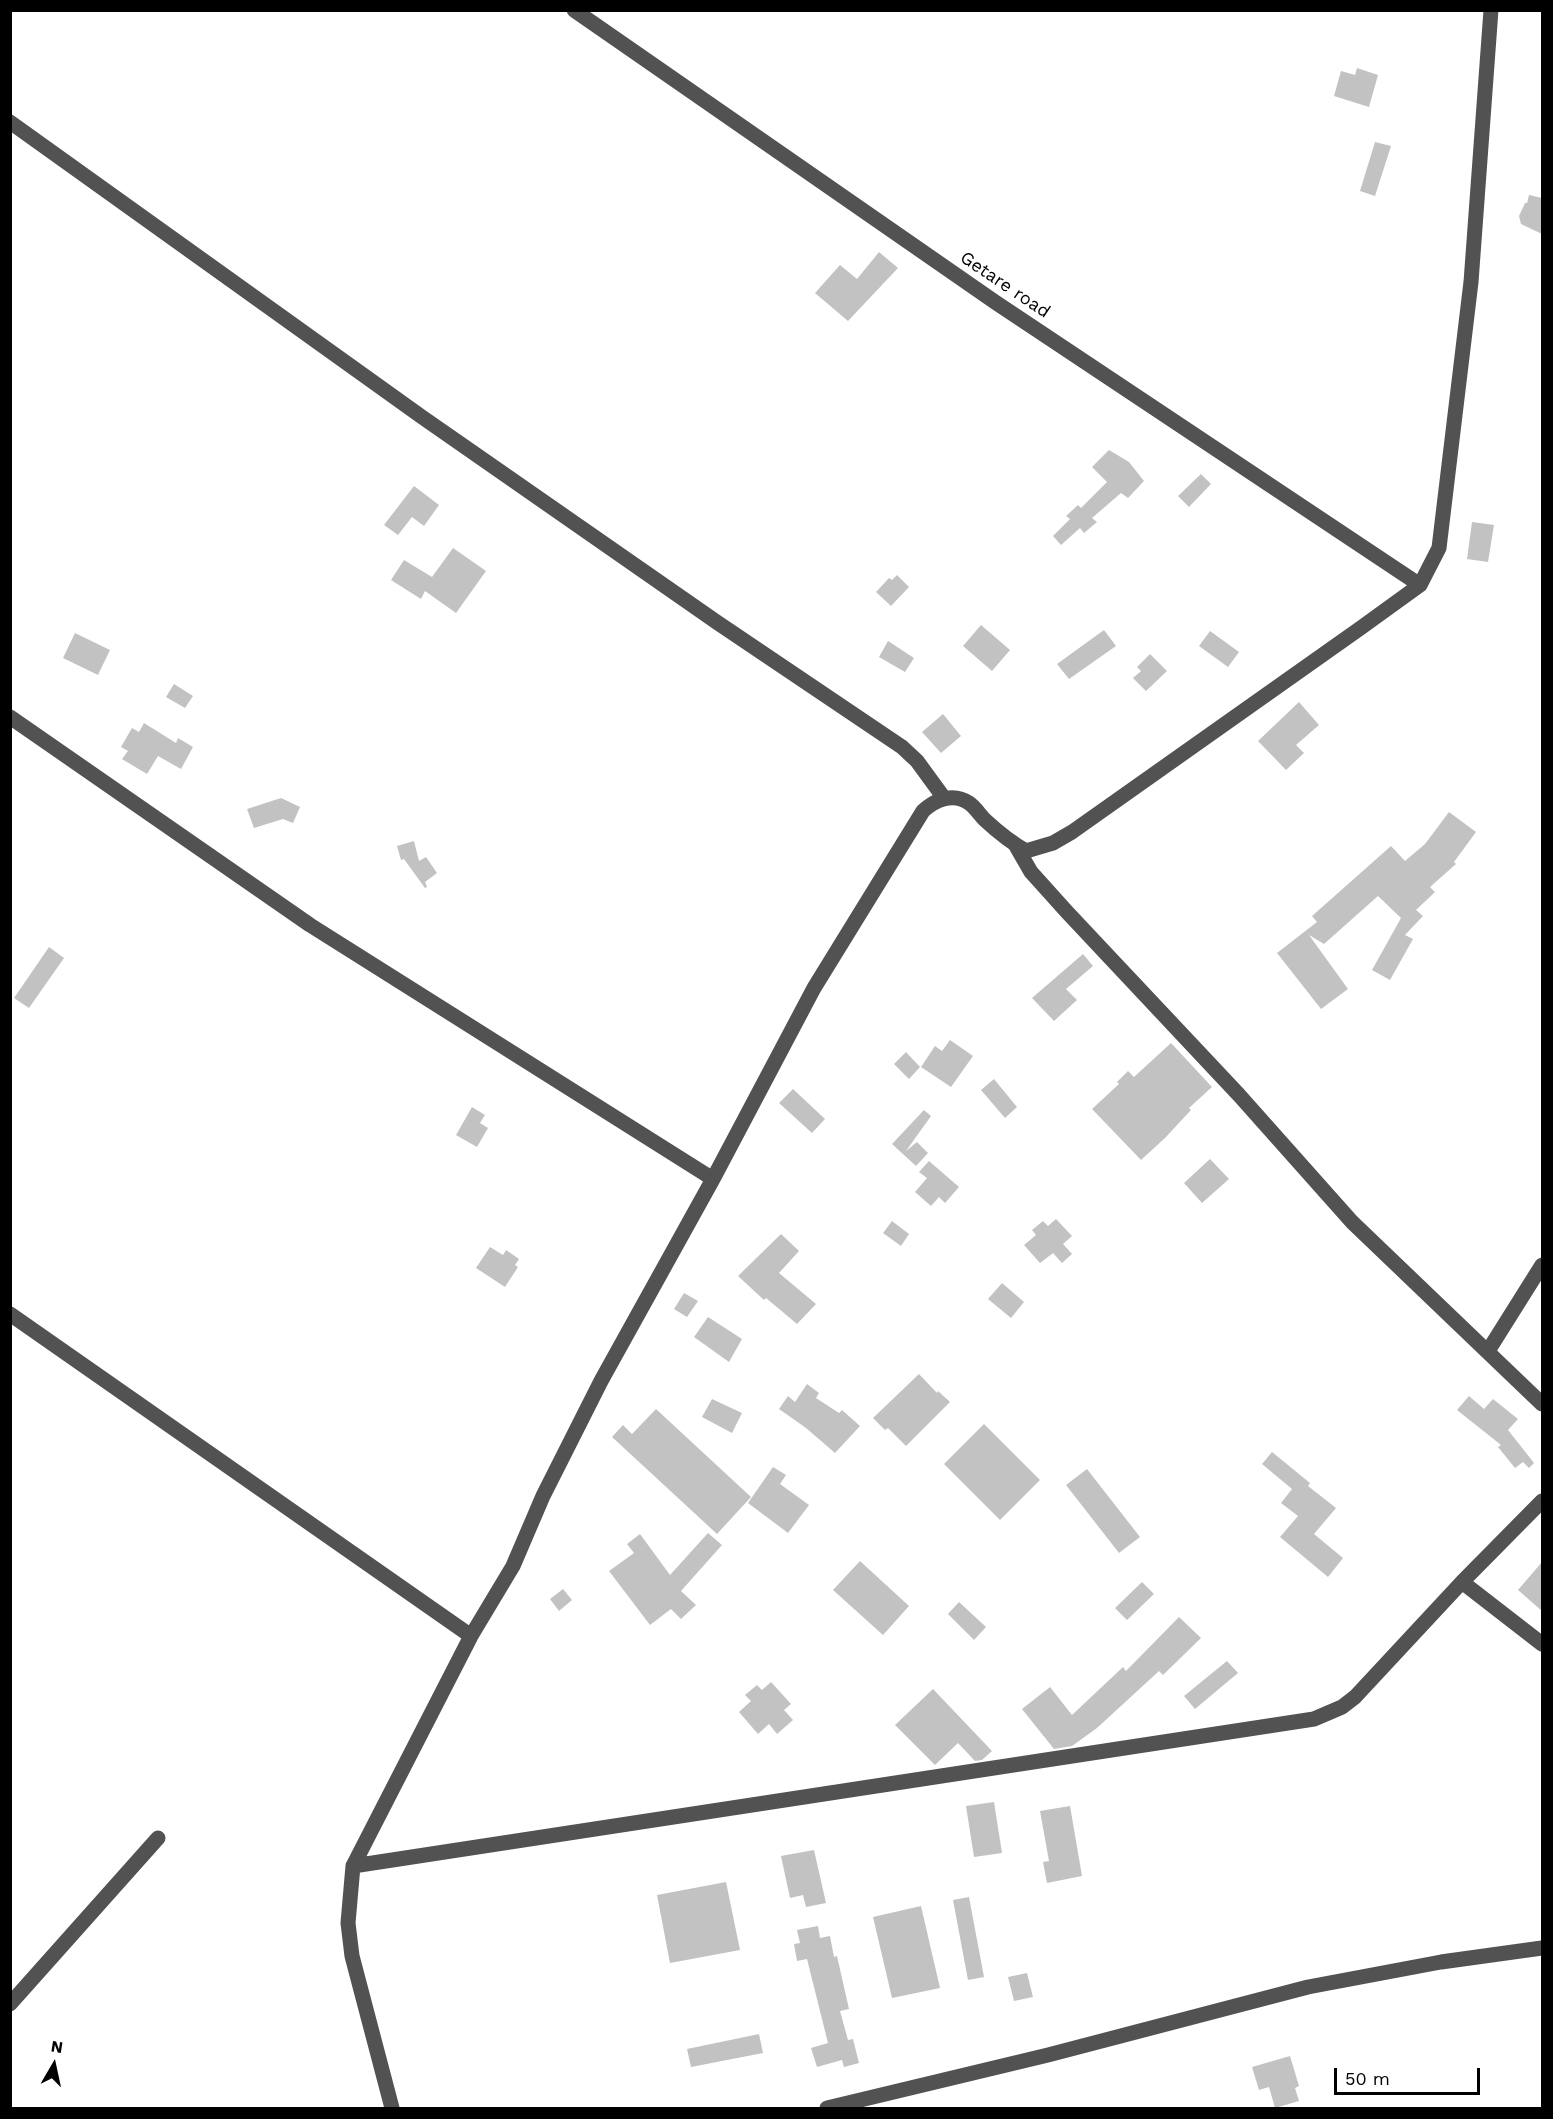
<!DOCTYPE html>
<style>
body{margin:0}
#map{position:relative;width:1553px;height:2119px;overflow:hidden;background:#fff;font-family:"Work Sans",sans-serif}
canvas{display:block}
.frame{position:absolute;inset:0;border:12px solid #000;pointer-events:none}
.north{position:absolute;left:24px;top:2035px;width:60px;height:60px;-webkit-text-stroke:4px #fff;paint-order:stroke;rotate:9deg;font-size:16px;font-weight:700;line-height:24px;text-align:center;color:#000}
.north::after{content:'';display:block;margin:auto;width:21px;height:27px;background:#000;clip-path:polygon(50% 0,100% 100%,50% 72%,0 100%)}
.scale{position:absolute;left:1334px;top:2068px;width:146px;height:27px;box-sizing:border-box;border:3px solid #000;border-top:0;padding-left:8px;font-size:18px;line-height:21px;white-space:nowrap;color:#000;-webkit-text-stroke:4px #fff;paint-order:stroke}
</style>
<div id="map">
<canvas width="1553" height="2119"></canvas>
<div class="frame"></div>
<div class="north">N</div>
<div class="scale">50 m</div>
</div>
<script>
const ctx = document.querySelector('canvas').getContext('2d');
ctx.lineJoin = 'round';
function fill(path, color) { ctx.fillStyle = color; ctx.fill(path, 'evenodd'); }
function strokePath(path, color, width, dash) { ctx.strokeStyle = color; ctx.lineWidth = width; ctx.lineCap = dash ? 'butt' : 'round'; ctx.setLineDash(dash || []); ctx.stroke(path); }
function write(font, color, halo, rows, align = 'center') {
  ctx.font = font + ' "Work Sans",sans-serif'; ctx.lineWidth = 5; ctx.setLineDash([]); ctx.textBaseline = 'middle'; ctx.strokeStyle = halo; ctx.fillStyle = color; for (const [text, x, y, turn = 0] of rows) {
    ctx.save(); ctx.translate(x, y); ctx.rotate((+turn || 0) * Math.PI / 180); ctx.textAlign = isNaN(turn) ? turn : align; if (halo) ctx.strokeText(text, 0, 0); ctx.fillText(text, 0, 0); ctx.restore();
  }
}
fill(new Path2D(`
 M1357 68 1378 75 1369 107 1334 96 1341 71 1355 75Z
 M1375 142 1391 146 1375 196 1360 191Z
 M1529 195 1542 198V234L1521 224 1519 216 1525 203H1527Z
 M879 252 898 268 848 321 815 293 840 265 857 279Z
 M1109 450 1129 462 1144 481 1128 498 1121 493 1092 518 1097 522 1084 533 1080 528 1061 545 1053 536 1070 519 1066 516 1078 505 1081 508 1107 482 1092 467Z
 M1201 474 1211 484 1189 507 1178 496Z
 M414 486 439 505 424 526 412 517 398 535 384 525Z
 M1472 522 1494 525 1488 562 1467 559Z
 M453 548 486 571 456 613 425 591 421 599 391 580 404 560 432 577Z
 M897 575 909 587 891 606 876 592 889 578 892 580Z
 M981 625 1010 650 992 671 963 646Z
 M1104 630 1116 646 1069 679 1057 664Z
 M1210 631 1239 652 1228 667 1199 646Z
 M75 633 110 650 98 675 63 658Z
 M888 641 914 658 905 672 879 657Z
 M1150 654 1167 671 1146 691 1133 678 1141 671 1137 667Z
 M174 684 193 696 185 708 166 697Z
 M1299 702 1319 725 1296 745 1304 753 1286 770 1258 741Z
 M943 714 961 736 941 753 922 732Z
 M144 723 176 743 178 738 193 747 181 769 158 756 147 774 122 759 128 751 121 747 132 728 139 732Z
 M281 798 300 807 293 823 283 819 254 828 247 809Z
 M1449 812 1476 832 1454 862 1456 864 1430 887 1435 892 1416 910 1423 916 1405 935 1413 939 1390 980 1372 970 1401 918 1378 896 1324 944 1309 935 1348 989 1321 1009 1277 953 1317 922 1312 916 1391 846 1405 861 1425 844Z
 M414 841 419 861 426 857 437 873 425 882 427 887 425 888 404 859 401 860 397 846Z
 M49 947 64 958 29 1008 14 998Z
 M1083 954 1093 966 1066 989 1077 1000 1054 1021 1032 998Z
 M950 1040 973 1056 951 1087 921 1067 935 1046 942 1051Z
 M1171 1043 1212 1087 1189 1108 1191 1110 1165 1138 1141 1160 1092 1109 1119 1084 1117 1082 1128 1071 1134 1077Z
 M906 1052 920 1067 909 1079 894 1064Z
 M994 1079 1017 1107 1005 1118 981 1090Z
 M793 1089 825 1119 812 1133 779 1103Z
 M472 1107 485 1115 480 1123 488 1128 477 1147 456 1135Z
 M924 1110 931 1116 906 1151 917 1142 928 1153 916 1166 892 1144Z
 M1210 1159 1229 1179 1202 1203 1184 1183Z
 M929 1161 959 1187 945 1203 939 1197 931 1206 915 1192 927 1178 919 1172Z
 M1056 1219 1072 1236 1063 1244 1072 1254 1062 1263 1053 1253 1040 1263 1024 1245 1036 1235 1032 1230 1043 1221 1048 1226Z
 M892 1221 909 1234 901 1246 883 1233Z
 M781 1234 799 1251 779 1273 816 1304 797 1324 766 1298 764 1300 738 1276Z
 M490 1247 503 1255 506 1250 519 1259 515 1265 518 1267 505 1287 476 1268Z
 M1002 1283 1024 1302 1011 1318 988 1299Z
 M684 1293 698 1301 687 1317 674 1309Z
 M708 1317 742 1339 729 1362 694 1337Z
 M919 1374 937 1393 938 1391 950 1402 906 1446 888 1428 885 1430 873 1418Z
 M807 1384 819 1393 816 1398 839 1413 842 1410 860 1426 835 1453 806 1428 779 1409 788 1396 795 1402Z
 M1469 1396 1484 1409 1493 1399 1518 1419 1508 1430 1534 1463 1529 1468 1523 1462 1515 1468 1498 1447 1501 1445 1457 1410Z
 M712 1399 742 1413 732 1433 702 1417Z
 M656 1409 751 1497 717 1534 612 1437 623 1425 632 1434Z
 M984 1424 1040 1480 1000 1520 944 1464Z
 M1272 1452 1310 1483 1308 1486 1336 1508 1314 1534 1343 1558 1328 1577 1280 1537 1298 1516 1281 1503 1292 1489 1262 1464Z
 M773 1467 786 1475 780 1484 809 1505 788 1533 748 1503Z
 M1087 1469 1140 1537 1119 1553 1066 1485Z
 M708 1533 722 1545 681 1591 696 1605 681 1619 671 1609 650 1625 609 1571 634 1553 627 1544 640 1534 670 1575Z
 M860 1561 909 1606 883 1635 833 1590Z
 M1542 1562V1611L1518 1590Z
 M1142 1582 1154 1594 1127 1620 1115 1608Z
 M563 1589 572 1600 559 1611 550 1599Z
 M959 1602 986 1627 974 1640 948 1614Z
 M1179 1617 1201 1638 1163 1675 1159 1671 1097 1728 1072 1746 1054 1749 1022 1709 1050 1687 1072 1715 1123 1667 1126 1671Z
 M1227 1661 1238 1673 1195 1709 1184 1696Z
 M771 1682 791 1704 784 1710 793 1720 777 1734 769 1724 758 1734 739 1712 751 1701 745 1695 757 1685 762 1690Z
 M933 1689 992 1751 982 1760 975 1761 958 1743 935 1765 895 1725Z
 M994 1802 1002 1853 974 1857 966 1806Z
 M1070 1806 1082 1876 1047 1883 1043 1862 1049 1861 1040 1811Z
 M814 1850 826 1903 806 1907 803 1895 790 1898 781 1856Z
 M726 1882 740 1950 670 1963 657 1895Z
 M969 1897 984 1977 968 1980 953 1900Z
 M921 1906 940 1988 892 1998 873 1917Z
 M818 1926 820 1938 830 1936 834 1957 837 1956 849 2009 840 2011 848 2040 853 2039 859 2063 844 2067 842 2060 817 2067 811 2048 828 2043 807 1959 797 1961 794 1944 800 1943 797 1930Z
 M1027 1973 1033 1997 1014 2001 1008 1977Z
 M759 2034 763 2053 691 2067 687 2049Z
 M1290 2056 1299 2086 1295 2088 1299 2101 1275 2108 1269 2087 1259 2090 1252 2067Z`), '#c2c2c2');
strokePath(new Path2D(`
 M574 10 995 302 1420 585
 M10 122 422 417 718 623 902 747 917 761 944 798
 M10 717 310 925 713 1179
 M1016 846 1031 872 1067 912 1239 1095 1352 1222 1542 1404
 M10 1314 471 1636
 M1488 1351 1542 1265
 M1462 1582 1542 1644
 M353 1866 471 1636 513 1566 543 1496 601 1381 713 1179 814 988 923 811C935 800 953 792 969 803 975 807 980 815 985 820 998 832 1012 843 1026 851L1053 843 1072 832 1362 627 1420 585 1439 548 1471 282 1491 10
 M10 2004 158 1838
 M392 2108 352 1956 348 1923 353 1866 1314 1719 1342 1707 1355 1697 1462 1582 1542 1501
 M827 2108 1048 2055 1308 1987 1441 1962 1542 1948`), '#525252', 15);
write('18px', '#000', '#fff', [
 ["Getare road",1005,285,34]
]);
</script>
